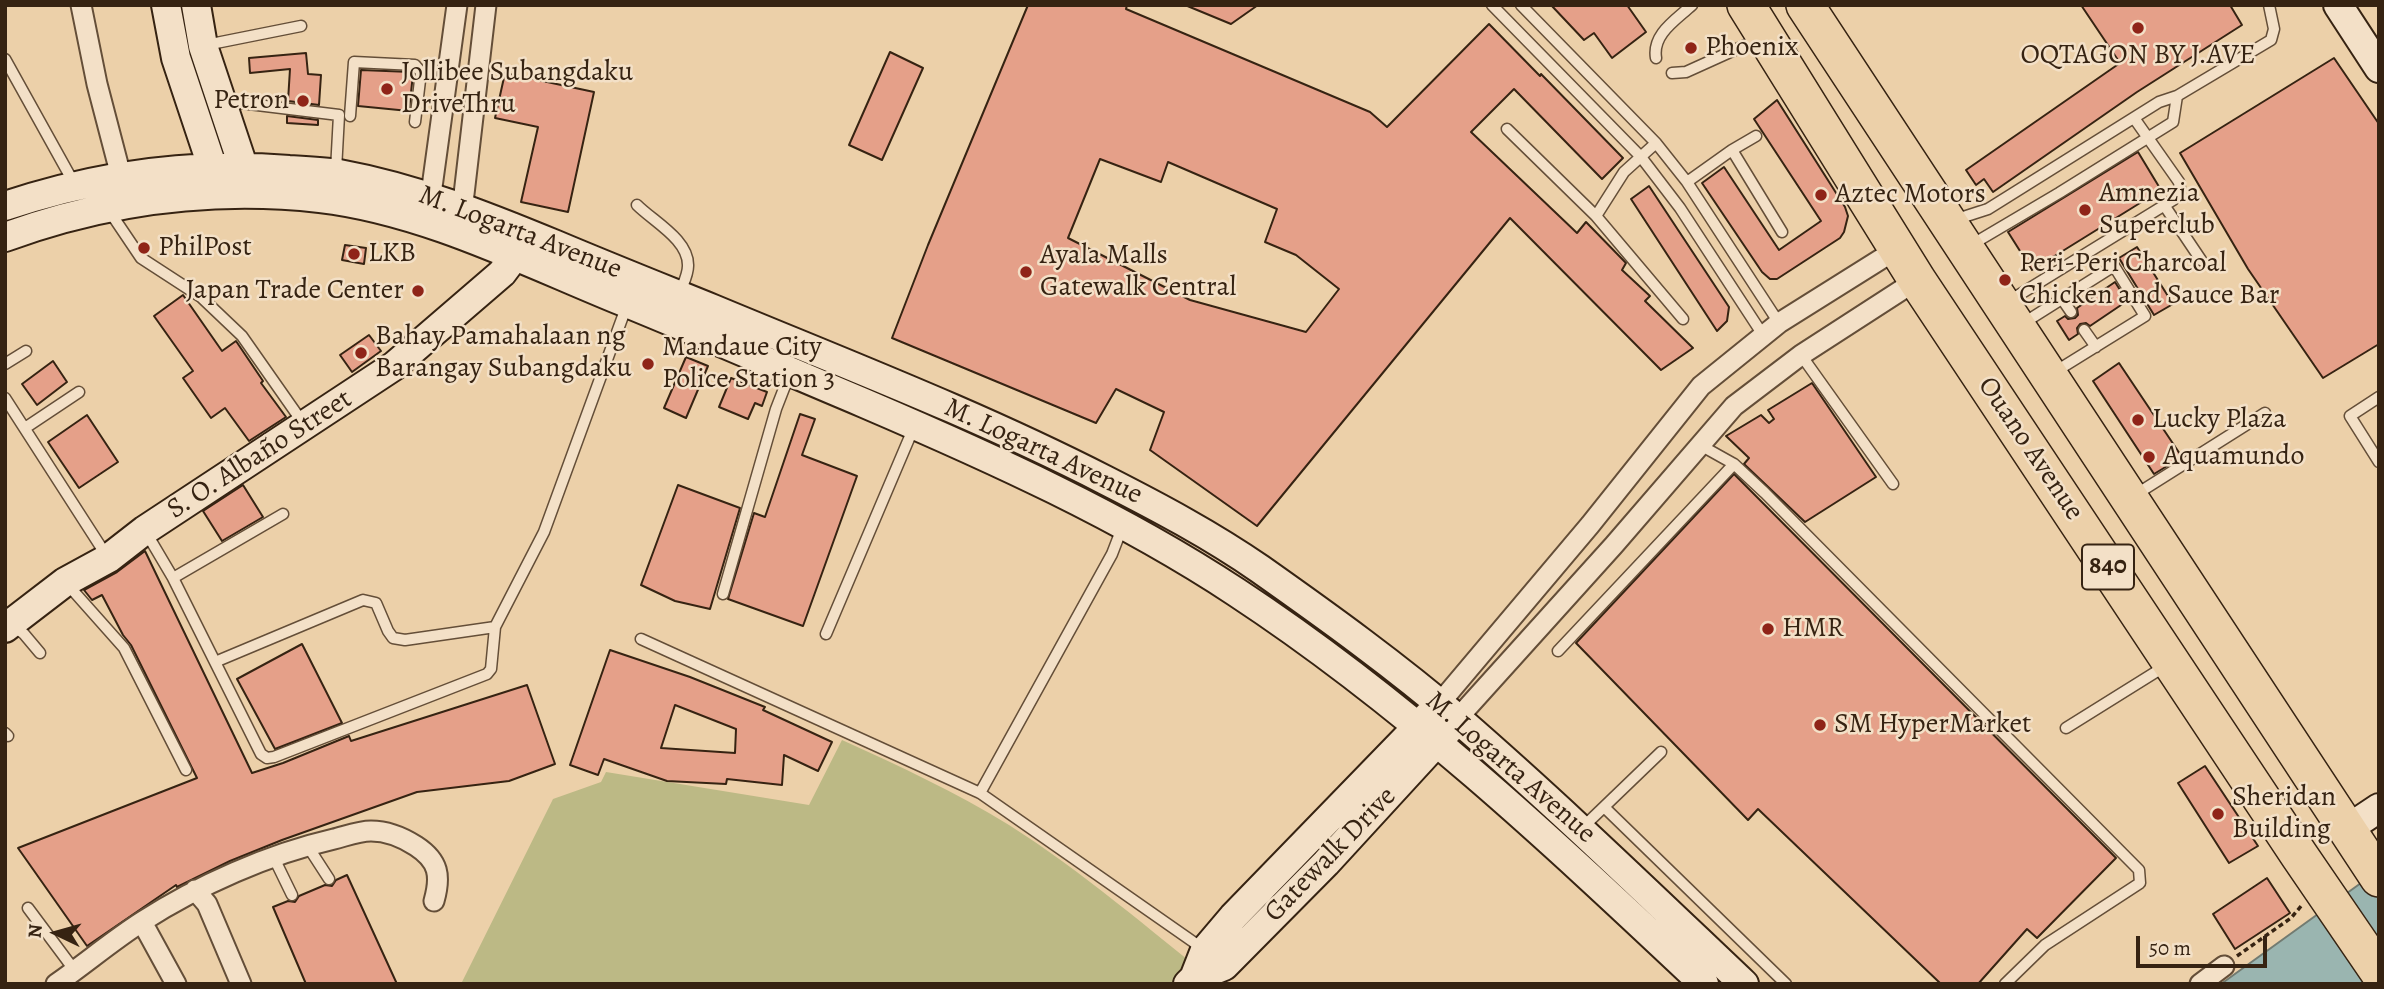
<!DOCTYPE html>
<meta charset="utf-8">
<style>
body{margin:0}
#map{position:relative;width:2384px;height:989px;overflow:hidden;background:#ecd0a9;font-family:Alegreya,serif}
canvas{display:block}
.frame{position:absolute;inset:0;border:7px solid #362312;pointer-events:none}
.north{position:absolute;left:21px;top:898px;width:70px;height:70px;-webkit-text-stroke:5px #f3e0c7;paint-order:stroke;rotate:275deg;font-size:19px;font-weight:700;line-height:28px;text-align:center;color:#362312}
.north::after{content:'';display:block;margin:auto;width:24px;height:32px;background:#362312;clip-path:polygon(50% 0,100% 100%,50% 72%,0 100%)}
.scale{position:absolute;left:2136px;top:936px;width:131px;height:32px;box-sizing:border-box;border:4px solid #362312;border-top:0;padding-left:9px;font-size:21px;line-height:24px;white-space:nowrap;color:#362312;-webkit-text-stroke:5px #f3e0c7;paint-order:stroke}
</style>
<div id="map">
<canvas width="2384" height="989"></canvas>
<div class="frame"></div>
<div class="north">N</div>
<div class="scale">50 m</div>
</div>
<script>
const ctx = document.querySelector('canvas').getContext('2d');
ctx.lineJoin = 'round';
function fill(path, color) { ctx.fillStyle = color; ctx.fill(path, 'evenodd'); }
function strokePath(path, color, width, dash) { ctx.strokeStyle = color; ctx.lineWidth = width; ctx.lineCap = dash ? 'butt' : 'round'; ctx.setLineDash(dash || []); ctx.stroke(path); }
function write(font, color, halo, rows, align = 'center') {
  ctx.font = font + ' Alegreya,serif'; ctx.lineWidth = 5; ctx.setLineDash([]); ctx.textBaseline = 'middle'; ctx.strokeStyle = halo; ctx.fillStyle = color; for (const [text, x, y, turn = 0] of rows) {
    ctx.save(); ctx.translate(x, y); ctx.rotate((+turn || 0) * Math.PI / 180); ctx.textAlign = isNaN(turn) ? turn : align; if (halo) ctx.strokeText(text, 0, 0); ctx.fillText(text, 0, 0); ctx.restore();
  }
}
fill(new Path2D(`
 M842 740C899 766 956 792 1009 825 1083 872 1150 930 1218 984H461L553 799 601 782 606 772 809 805Z`), '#bcb985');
const water = new Path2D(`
 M2379 870V984H2221Z`);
fill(water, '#9ab5b0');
strokePath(water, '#727b71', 2);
const building = new Path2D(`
 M1028 5H1127L1126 9 1370 112 1387 127 1489 24 1540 76 1541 74 1623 158 1602 179 1514 89 1471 132 1577 233 1586 222 1626 263 1622 270 1650 296 1645 301 1693 348 1661 370 1510 218 1257 526 1150 450 1164 412 1116 389 1096 423 892 338 928 245ZM1100 159 1161 182 1168 162 1277 209 1265 242 1296 255 1339 289 1306 332 1190 300 1068 238Z
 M1185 5H1258L1231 24Z
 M1551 5H1627L1646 32 1612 58 1594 33 1584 40Z
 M2081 5H2230L2242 25 2137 92 1993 192 1984 179 1976 185 1966 170 2120 63Z
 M890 52 923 68 882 160 849 145Z
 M306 53 308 74 321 75 319 105 288 101 290 69 250 73 249 58Z
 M2334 58 2379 124V344L2323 378 2248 269 2180 153Z
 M361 70 411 72 413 74 409 111 358 106Z
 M505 73 594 92 568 212 521 202 538 127 495 118Z
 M1777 100 1845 207 1848 216 1844 232 1840 238 1777 279H1770L1762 272 1702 183 1724 167 1779 250 1821 221 1754 119Z
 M287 116 318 120V125L287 123Z
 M2138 152 2161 190 2032 270 2008 232Z
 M1649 186 1729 307 1727 321 1717 331 1631 199Z
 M345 245 366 248 364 264 342 260Z
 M2137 247 2173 304 2154 315 2119 258Z
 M2115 282 2127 301 2090 326 2086 323 2080 324 2077 328 2078 334 2069 340 2057 321 2065 316 2068 319 2075 318 2078 315 2077 308Z
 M183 295 222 351 236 341 263 381 261 383 286 417 249 441 225 408 211 418 183 378 193 371 154 316Z
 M369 335 381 351 352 372 340 355Z
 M686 357 708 366 686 418 664 408Z
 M53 361 67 382 37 405 22 384Z
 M2119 363 2182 457 2154 474 2093 381Z
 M731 378 767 392 762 406 755 403 748 419 719 407Z
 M1812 383 1876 477 1805 522 1744 464 1749 458 1726 436 1761 415 1769 423 1774 419 1768 410Z
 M800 414 815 419 802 455 857 476 803 626 728 599 754 513 765 517Z
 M87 415 118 462 79 488 48 442Z
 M1734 474 2116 858 2037 938 2027 929 1978 984H1941L1758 809 1748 820 1576 643Z
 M243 485 263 517 222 541 203 511Z
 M678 485 740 508 710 609 675 601 641 585Z
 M145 551 252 773 283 763 349 736 351 741 527 685 555 764 509 781 417 792 282 840 230 861 177 887 176 885 87 946 18 848 197 778 131 645 123 635 102 595 92 600 84 590 117 572Z
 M302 644 342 723 275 749 237 679Z
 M610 650 690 677 765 707 763 710 832 742 818 771 784 755 782 785 727 779 726 784 667 781 604 759 598 775 570 765ZM675 705 736 729 735 753 661 748Z
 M2205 766 2258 846 2229 863 2178 783Z
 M347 875 397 984H306L273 907 288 901 295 902 299 896 325 885 332 886 336 880Z
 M2267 878 2290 913 2235 949 2213 914Z`);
fill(building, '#e5a089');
strokePath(building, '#362312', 2);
const lane = new Path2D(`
 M1492 5 1641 157 1680 208 1763 335
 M1521 5 1656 143 1687 182 1779 323
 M206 45 301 26
 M1656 58C1652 34 1676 20 1692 5
 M5 59 75 185
 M1672 73 1686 72 1759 39
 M224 101 339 115 336 170
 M350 116 354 62 415 65 421 72 415 122
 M1507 129 1596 216 1683 319
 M1732 150 1782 232
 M1687 182 1732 150 1756 136
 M637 205C654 222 689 240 688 266 688 275 683 284 680 292
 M2164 205 2201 260
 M110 212 141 258 201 297 242 336 303 423
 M1596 216 1624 172 1656 143
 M1954 220 1988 209 2159 102 2177 96 2271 40 2274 29 2269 5
 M1971 245 2059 193 2173 122 2177 96
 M2062 299 2071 312
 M2009 301 2173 200 2180 189 2179 182 2134 118
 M2022 324 2114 266 2145 316 2053 373
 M2084 330 2096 347
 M1801 355 1893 484
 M5 364 26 351
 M2379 397 2350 416 2379 462
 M5 398 108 558
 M25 428 79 392
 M1700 445 1734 464 1765 493 2139 870 2140 883 2045 945 2005 984
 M2135 495 2265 413
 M147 534 173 578 261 754 267 758 274 757 487 674 491 669 495 627 544 532 627 305
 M173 578 283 514
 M68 585 124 648 186 770
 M723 594 776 409 790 373
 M14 626 24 634 40 653
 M826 634 914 427
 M641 639 980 793 1202 948
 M1558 651 1734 464
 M215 662 363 600 376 603 388 631 393 638 405 640 495 627
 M2066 728 2167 665
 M5 733 8 736
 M980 793 1112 554 1122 528
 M1604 807 1786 984
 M1581 829 1661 752
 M307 845 329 879
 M274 858 292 895
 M28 908 75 971`);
const street = new Path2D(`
 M81 5 97 84 121 176
 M429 209 457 5
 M461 220 486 5
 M1439 704 1590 525 1701 386 1779 323 1897 249
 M1457 719 1614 545 1734 406 1801 355 1917 280
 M195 890 207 904 241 984
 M142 922 176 984
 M56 984C85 964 113 940 143 921 199 885 269 854 334 839 346 836 359 831 371 831 387 831 402 837 416 846 439 861 441 876 434 901
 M2200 984 2224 966`);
const secondary = new Path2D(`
 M166 5 176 58 218 184
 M196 5 203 46 248 181
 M2338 5 2379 68
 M5 206C98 175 192 162 289 170 306 171 323 172 339 174 415 188 486 216 556 245 608 267 661 288 713 309 845 364 978 415 1105 480 1158 507 1211 535 1260 569 1328 617 1396 666 1459 720 1557 805 1650 895 1744 984
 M5 237C107 200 212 186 320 198 424 210 526 262 622 301 703 334 783 369 864 403 990 457 1121 516 1236 592 1408 705 1554 843 1704 984
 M5 628 65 582 109 558 145 530 394 366 502 273 514 257 519 242
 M2346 830 2379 808
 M1194 978 1224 966 1326 863 1449 729
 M1188 984 1194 978 1205 950 1233 917 1430 714`);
const highway = new Path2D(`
 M1746 5 1917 280 2299 855 2379 972
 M1805 5 2379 878`);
strokePath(lane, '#644e38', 13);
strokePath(street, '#644e38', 23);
strokePath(secondary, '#362312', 32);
strokePath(highway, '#362312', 40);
strokePath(new Path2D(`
 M2237 956 2291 918 2302 905`), '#362312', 3.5, [5, 3.5]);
strokePath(lane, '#f3e0c7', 10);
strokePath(street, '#f3e0c7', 19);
strokePath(secondary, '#f3e0c7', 28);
strokePath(highway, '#ecd0a9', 37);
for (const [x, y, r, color] of [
 [2138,28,7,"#8f2418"],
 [1691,48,7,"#8f2418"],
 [387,89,7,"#8f2418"],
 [303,101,7,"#8f2418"],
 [1821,195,7,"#8f2418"],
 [2085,210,7,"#8f2418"],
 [144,248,7,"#8f2418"],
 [354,254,7,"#8f2418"],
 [1026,272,7,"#8f2418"],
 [2005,280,7,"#8f2418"],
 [418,291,7,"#8f2418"],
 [361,353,7,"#8f2418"],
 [648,364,7,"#8f2418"],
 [2138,420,7,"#8f2418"],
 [2149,457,7,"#8f2418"],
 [1768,629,7,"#8f2418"],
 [1820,725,7,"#8f2418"],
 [2218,814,7,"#8f2418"]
]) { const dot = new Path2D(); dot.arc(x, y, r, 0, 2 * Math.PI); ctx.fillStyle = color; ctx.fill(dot); strokePath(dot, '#f3e0c7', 2.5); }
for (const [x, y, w] of [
 [2108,567,52]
]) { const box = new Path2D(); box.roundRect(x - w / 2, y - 22.5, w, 45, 5); ctx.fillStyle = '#f3e0c7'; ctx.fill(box); strokePath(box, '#362312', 2); }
write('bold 26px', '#362312', null, [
 ["840",2108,567]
]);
write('28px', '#362312', '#f3e0c7', [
 ["Phoenix",1705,48],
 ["OQTAGON BY J.AVE",2138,56,"center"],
 ["Jollibee Subangdaku",401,73],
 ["DriveThru",401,105],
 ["Petron",289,101,"right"],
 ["Amnezia",2099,194],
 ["Superclub",2099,226],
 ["Aztec Motors",1835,195],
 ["PhilPost",158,248],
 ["LKB",368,254],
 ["Ayala Malls",1040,256],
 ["Gatewalk Central",1040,288],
 ["Peri-Peri Charcoal",2019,264],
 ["Chicken and Sauce Bar",2019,296],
 ["Japan Trade Center",404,291,"right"],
 ["Bahay Pamahalaan ng",375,337],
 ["Barangay Subangdaku",375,369],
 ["Mandaue City",662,348],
 ["Police Station 3",662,380],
 ["Lucky Plaza",2152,420],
 ["Aquamundo",2163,457],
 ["HMR",1782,629],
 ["SM HyperMarket",1834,725],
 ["Sheridan",2232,798],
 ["Building",2232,830]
], 'left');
write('28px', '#362312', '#f3e0c7', [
 ["M. Logarta Avenue",520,233,21],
 ["Ouano Avenue",2030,449,56],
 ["M. Logarta Avenue",1043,452,25],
 ["S. O. Albaño Street",260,455,-33],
 ["M. Logarta Avenue",1510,768,41],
 ["Gatewalk Drive",1331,855,-46]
]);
</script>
